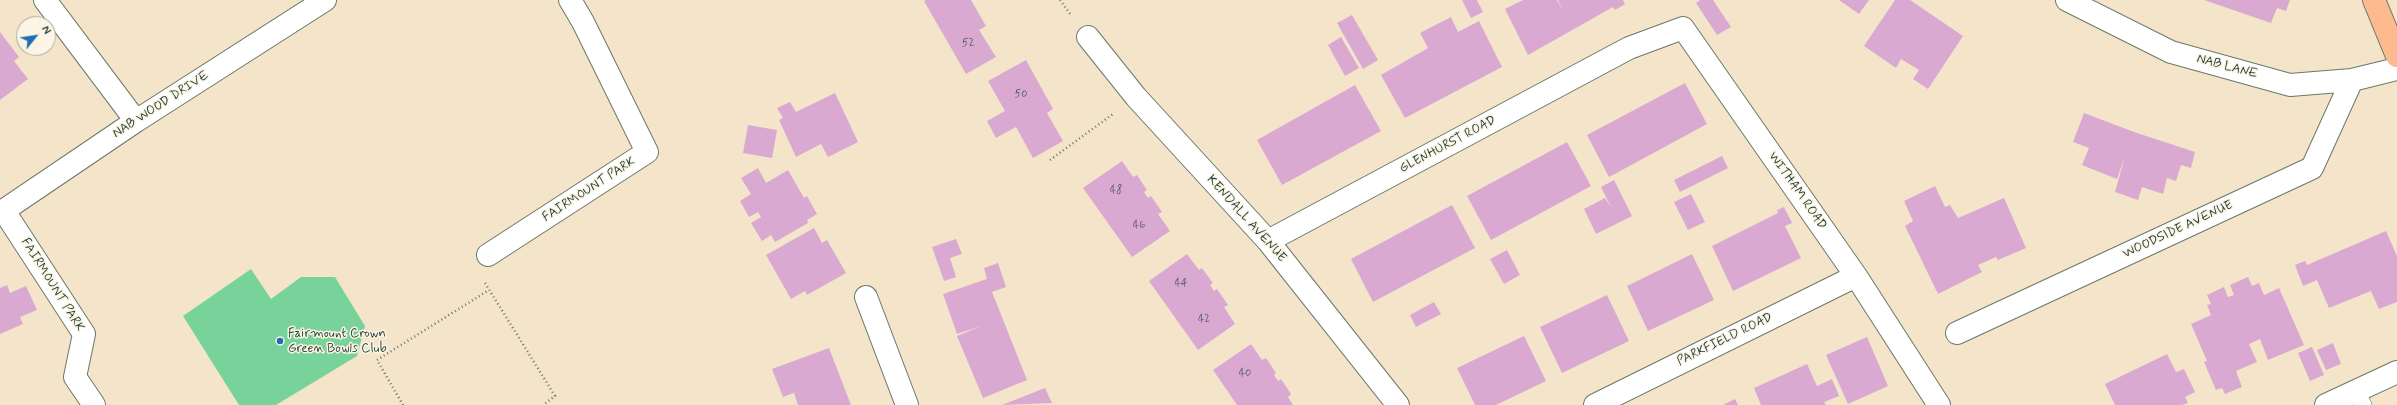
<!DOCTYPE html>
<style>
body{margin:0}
#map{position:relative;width:2397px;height:405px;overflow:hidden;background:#f4e5ca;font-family:Mynerve,sans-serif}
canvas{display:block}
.north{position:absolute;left:16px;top:16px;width:40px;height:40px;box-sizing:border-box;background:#fcf5e5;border:1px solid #a4ab9e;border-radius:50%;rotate:60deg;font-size:11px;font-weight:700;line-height:16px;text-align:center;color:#1f3d34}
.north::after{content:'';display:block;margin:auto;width:14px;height:18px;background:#1f6fb2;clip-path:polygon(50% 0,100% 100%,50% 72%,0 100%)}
</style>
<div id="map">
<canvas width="2397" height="405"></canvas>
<div class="north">N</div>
</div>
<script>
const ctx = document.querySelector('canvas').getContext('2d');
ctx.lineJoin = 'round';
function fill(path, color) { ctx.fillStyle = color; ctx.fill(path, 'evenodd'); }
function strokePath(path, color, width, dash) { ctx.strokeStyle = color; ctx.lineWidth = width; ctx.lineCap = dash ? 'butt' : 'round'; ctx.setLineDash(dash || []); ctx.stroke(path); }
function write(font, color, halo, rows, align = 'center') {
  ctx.font = font + ' Mynerve,sans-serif'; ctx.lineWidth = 3; ctx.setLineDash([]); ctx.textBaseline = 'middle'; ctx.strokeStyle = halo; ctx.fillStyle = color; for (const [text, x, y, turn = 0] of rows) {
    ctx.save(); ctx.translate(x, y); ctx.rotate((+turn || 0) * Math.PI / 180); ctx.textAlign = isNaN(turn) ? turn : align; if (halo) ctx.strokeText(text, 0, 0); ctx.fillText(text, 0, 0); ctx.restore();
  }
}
fill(new Path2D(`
 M251 269 271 299 301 277H335L365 326 357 356 276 405H239L183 316Z`), '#78d39a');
fill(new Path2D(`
 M926 0H971L986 26 979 30 996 57 966 74 924 1Z
 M1462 0H1477L1483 12 1471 18Z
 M1523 0H1557L1564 12 1558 0H1623L1625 4 1615 10 1613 7 1528 55 1505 9Z
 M1700 0H1713L1731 27 1717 35 1696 3Z
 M1839 0H1869L1859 14Z
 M1895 0H1910L1963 36 1928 89 1913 79 1919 70 1901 59 1896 68 1864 46Z
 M2204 0H2290L2286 11 2277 8 2271 23Z
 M1352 15 1378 60 1363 69 1337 23Z
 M1451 17 1458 32 1479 21 1502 67 1405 118 1381 75 1428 48 1420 33Z
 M0 32 19 57 14 61 28 79 0 100Z
 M1341 37 1359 68 1345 76 1328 45Z
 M1026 60 1053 109 1047 113 1063 141 1033 158 1016 127 996 138 987 121 1005 111 988 81Z
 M1685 83 1707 124 1609 177 1587 135Z
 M1355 85 1381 131 1282 185 1257 140Z
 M835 93 858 142 828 157 821 144 796 157 779 120 783 118 777 108 790 102 796 112Z
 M2084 113 2134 132 2195 152 2191 168 2181 165 2176 181 2167 178 2163 194 2142 187 2138 200 2115 192 2125 156 2117 179 2082 165 2089 148 2073 142Z
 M748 125 777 130 772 158 743 153Z
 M1567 142 1591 186 1491 240 1467 196Z
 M1722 156 1728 168 1680 192 1674 180Z
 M1122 161 1133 177 1137 175 1147 190 1144 192 1148 198 1151 196 1162 212 1158 214 1170 231 1132 257 1083 188Z
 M758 168 766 183 788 170 804 198 807 196 817 214 807 220 808 223 775 242 771 235 762 241 751 223 761 217 758 212 749 217 740 201 751 194 741 178Z
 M1614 180 1632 216 1596 234 1584 209 1605 198 1611 207 1601 187Z
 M1935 186 1945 207 1950 205 1958 218 2004 198 2026 248 1998 260 1996 257 1978 265 1982 272 1938 294 1905 226 1913 221 1904 201Z
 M1691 194 1705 222 1688 230 1674 202Z
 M1452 205 1475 248 1373 302 1351 259Z
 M1784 207 1792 223 1785 226 1801 258 1733 291 1712 246 1778 213 1777 210Z
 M814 228 822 243 827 240 846 273 807 295 805 291 791 299 766 255Z
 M2386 231 2397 256V302L2379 309 2371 291 2329 308 2317 280 2303 286 2295 265 2305 261 2307 265Z
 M956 239 962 254 950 258 956 277 944 281 932 247Z
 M1507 250 1520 275 1504 284 1490 259Z
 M1187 254 1199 270 1202 268 1213 283 1210 285 1214 291 1217 289 1228 305 1224 307 1235 324 1198 350 1149 281Z
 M1692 254 1714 300 1648 331 1627 286Z
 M998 263 1006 287 992 292 1027 380 983 398 957 336 981 326 957 334 943 294 987 279 984 268Z
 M2248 277 2252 286 2259 283 2264 295 2279 288 2304 345 2268 360 2260 339 2249 344 2257 362 2236 371 2242 387 2225 394 2222 388 2216 390 2204 362 2207 361 2191 324 2211 315 2207 305 2211 304 2207 295 2224 287 2228 297 2234 295 2230 285Z
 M7 285 10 293 26 286 37 310 20 317 23 324 0 334V288Z
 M1607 295 1629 341 1562 373 1540 327Z
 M1434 302 1441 314 1416 327 1410 315Z
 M1524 336 1546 381 1496 405H1475L1457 368Z
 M1867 337 1888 386 1848 404 1826 355Z
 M2333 343 2341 364 2326 370 2317 350Z
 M1251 344 1262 360 1266 358 1276 373 1274 375 1278 381 1281 379 1291 394 1288 397 1293 405H1237L1213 370Z
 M2312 347 2324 375 2310 381 2298 353Z
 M829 348 851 405H798L794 393 804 389 783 397 772 369Z
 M2167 354 2176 372 2184 369 2195 392 2185 397 2188 403 2182 405H2115L2105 384Z
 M1807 364 1817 386 1832 379 1839 396 1824 402 1826 405H1761L1754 388Z
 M1045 388 1052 403 1002 405Z
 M1735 399 1738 405H1723Z`), '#d9a9d2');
const service = new Path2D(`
 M2356 392 2363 405`);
const minor = new Path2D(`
 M45 0 136 121
 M2067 0 2171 52 2290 85 2352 80 2397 69
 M1088 37 1136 97 1268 241 1398 405
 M4 211 84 334 75 377 94 405
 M0 213 136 121 325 0
 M1268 241 1629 48 1683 28 1856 276 1939 405
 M488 255 647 152 583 22 570 0
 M866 297 907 405
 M1957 333 2312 168 2352 80
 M1595 405 1856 276
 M2326 405 2397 372`);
const trunk = new Path2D(`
 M2374 0 2397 56`);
strokePath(service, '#6a7868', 18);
strokePath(minor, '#6a7868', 24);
strokePath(trunk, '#6a7868', 24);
strokePath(new Path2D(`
 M1060 0 1071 15
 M1050 160 1113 114
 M485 283 555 396 543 405
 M403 405 377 360 489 290`), '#6a7868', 2.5, [1, 3]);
strokePath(service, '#fff', 17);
strokePath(minor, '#fff', 22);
strokePath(trunk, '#fcba8e', 22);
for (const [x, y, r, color] of [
 [280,341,4,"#1f6fb2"]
]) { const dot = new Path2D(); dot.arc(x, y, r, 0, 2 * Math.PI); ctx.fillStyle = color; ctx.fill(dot); strokePath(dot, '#fcf5e5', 1.5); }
write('11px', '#4e585c', null, [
 ["52",968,44],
 ["50",1021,95],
 ["48",1116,191],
 ["46",1139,226],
 ["44",1181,284],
 ["42",1204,320],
 ["40",1245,374]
]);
write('13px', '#1f3d34', '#fcf5e5', [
 ["NAB LANE",2227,67,15],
 ["NAB WOOD DRIVE",161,105,-33],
 ["GLENHURST ROAD",1448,145,-28],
 ["FAIRMOUNT PARK",589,190,-33],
 ["WITHAM ROAD",1797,191,55],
 ["KENDALL AVENUE",1246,219,48],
 ["WOODSIDE AVENUE",2178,230,-25],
 ["FAIRMOUNT PARK",52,285,58],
 ["PARKFIELD ROAD",1725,340,-26]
]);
write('13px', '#1f3d34', '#fcf5e5', [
 ["Fairmount Crown",288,334],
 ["Green Bowls Club",288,349]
], 'left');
</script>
